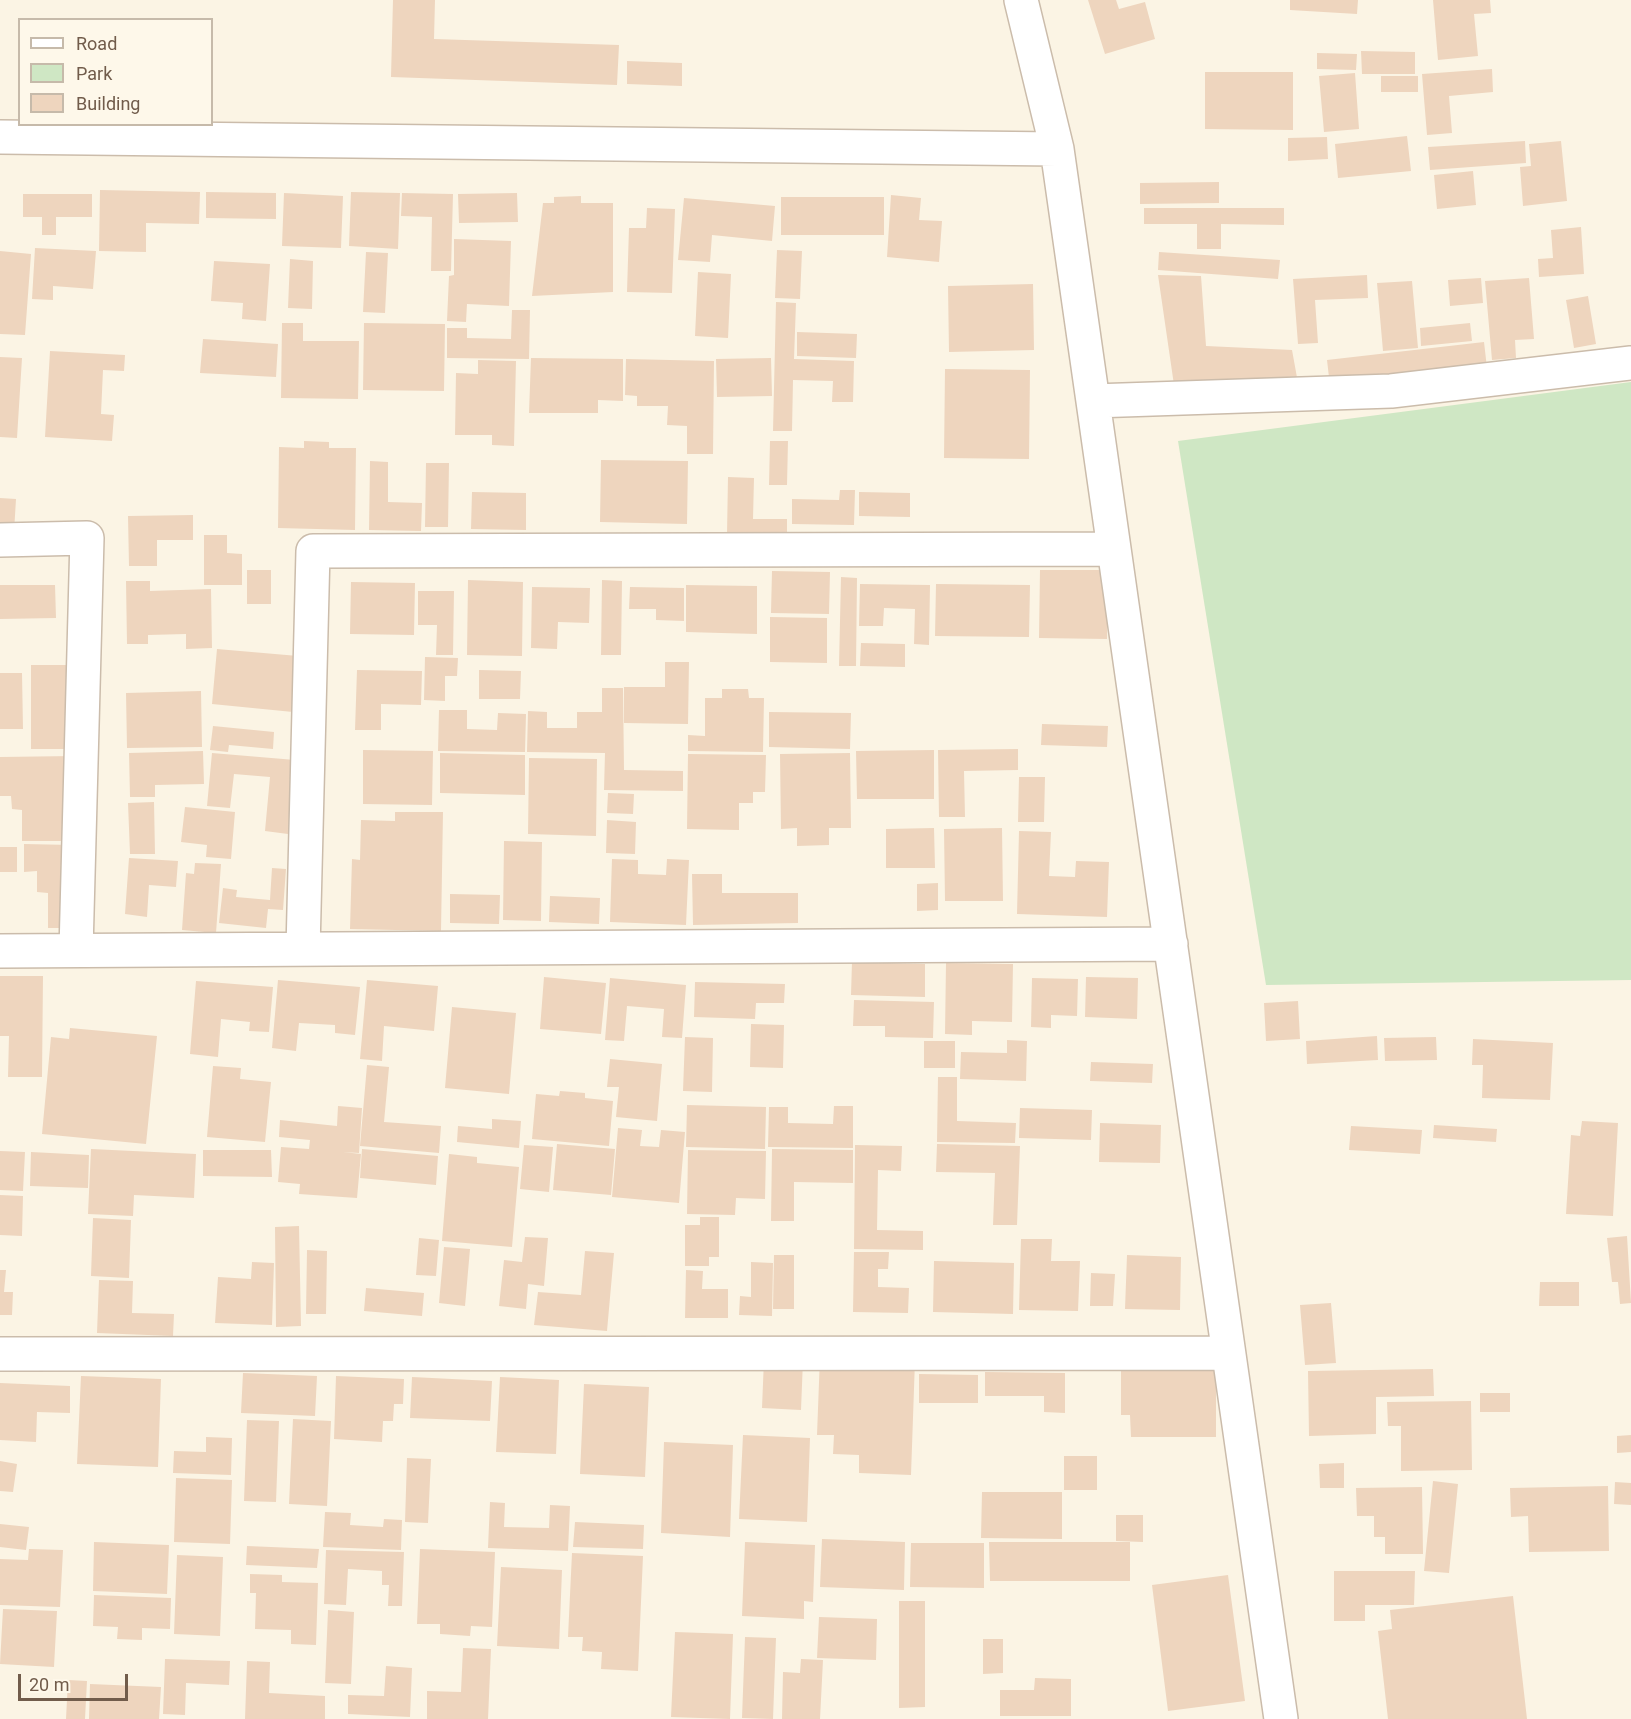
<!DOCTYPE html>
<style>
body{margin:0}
#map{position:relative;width:1631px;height:1719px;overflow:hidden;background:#fbf4e4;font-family:Roboto,sans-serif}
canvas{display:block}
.legend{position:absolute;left:18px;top:18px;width:195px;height:108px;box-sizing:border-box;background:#fef8ea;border:2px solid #c6baaa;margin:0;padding:8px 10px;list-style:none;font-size:18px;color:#715c4b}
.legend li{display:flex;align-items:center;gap:12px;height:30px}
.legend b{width:30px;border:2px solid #c6baaa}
.scale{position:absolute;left:18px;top:1674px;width:110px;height:27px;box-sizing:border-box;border:3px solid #715c4b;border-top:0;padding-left:8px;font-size:18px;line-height:21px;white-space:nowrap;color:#715c4b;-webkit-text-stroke:4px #fef8ea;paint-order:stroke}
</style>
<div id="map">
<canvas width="1631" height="1719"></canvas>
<ul class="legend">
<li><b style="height:8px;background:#fff"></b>Road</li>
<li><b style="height:16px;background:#cfe7c4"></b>Park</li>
<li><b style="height:16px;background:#eed5be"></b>Building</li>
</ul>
<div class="scale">20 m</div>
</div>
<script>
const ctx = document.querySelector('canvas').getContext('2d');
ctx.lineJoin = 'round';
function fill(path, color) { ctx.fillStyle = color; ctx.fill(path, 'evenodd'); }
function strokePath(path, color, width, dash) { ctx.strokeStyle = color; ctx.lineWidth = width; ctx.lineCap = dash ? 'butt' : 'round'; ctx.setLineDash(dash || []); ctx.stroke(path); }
fill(new Path2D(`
 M1631 382V980L1266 985 1178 441Z`), '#cfe7c4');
fill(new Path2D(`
 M393 0H435L434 39 619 45 617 85 391 77Z
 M1088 0H1116L1119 9 1145 2 1155 39 1105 54Z
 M1290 0H1358L1357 14 1290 10Z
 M1433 0H1490L1491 13 1474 14 1478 56 1438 60Z
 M1361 51 1415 52V74H1362Z
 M1317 53 1357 54 1356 70 1317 69Z
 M627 61 682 63V86L627 84Z
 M1492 69 1493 92 1449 96 1452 133 1427 135 1422 74Z
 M1205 72H1293V130L1205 129Z
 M1355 73 1359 129 1324 132 1319 76Z
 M1381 76H1418V92H1381Z
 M1407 136 1411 171 1338 178 1335 144Z
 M1327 137 1328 159 1288 161V138Z
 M1525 141 1526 163 1430 170 1428 147Z
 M1561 141 1567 201 1523 206 1520 167 1531 166 1529 144Z
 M1473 171 1476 205 1437 209 1434 175Z
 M1219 182V203L1140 204V183Z
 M100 190 200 192 199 224 146 223V252L99 251Z
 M206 192 276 193V219L206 218Z
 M351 192 400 193 398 249 349 246Z
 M284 193 343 196 341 248 282 246Z
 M402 193 453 194 451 271H431L432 217 401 216Z
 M517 193 518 222 459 223 458 194Z
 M23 194H92V217H56V235H42V217H23Z
 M891 195 921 198 919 220 942 221 939 262 887 257Z
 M581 196V203H613V292L532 296 543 203H554V197Z
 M781 197H884V235H781Z
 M684 198 775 206 772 241 712 235 710 262 678 260Z
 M647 208 675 209 672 293 627 292 629 228H646Z
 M1144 208H1284V225L1221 224V249H1197V224H1144Z
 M1581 227 1584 274 1539 277 1538 259 1553 258 1551 230Z
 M454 239 511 241 509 306 467 304 466 322 447 321 449 276 454 275Z
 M35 248 96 251 93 289 53 286V300L32 299Z
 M777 250 802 251 800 299 775 298Z
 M0 251 31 254 25 335 0 334Z
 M366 252 388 253 385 313 363 312Z
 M1159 252 1280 260 1278 279 1158 270Z
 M290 259 313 261 312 309 288 308Z
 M214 261 270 264 266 321 242 319 243 303 211 301Z
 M698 272 731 274 728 338 695 336Z
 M1158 275 1201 276 1206 346 1292 350 1298 383 1174 385Z
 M1367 275 1368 298 1315 300 1318 343 1298 344 1293 279Z
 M1481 278 1483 303 1450 306 1448 280Z
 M1529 278 1534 339 1515 340 1516 358 1492 360 1485 281Z
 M1412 281 1418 348 1383 351 1377 283Z
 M1033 284 1034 350 949 352 948 286Z
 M1588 296 1596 344 1574 348 1566 300Z
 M776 302 796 303 794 359 854 361 853 402H832L833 381 793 380 792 431H773Z
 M512 310H530L529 359 447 358V328H467V338L511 339Z
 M282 323H303V341H359L358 399 281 398Z
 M364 323 445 324 444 391 363 390Z
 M1470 323 1472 341 1421 346 1420 328Z
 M797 332 857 334 856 358 797 356Z
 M203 339 278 344 276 377 200 373Z
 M1484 342 1487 368 1330 386 1327 360Z
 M50 351 125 355 124 371 103 370 101 414 114 415 112 441 45 437Z
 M0 357 22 358 17 438 0 437Z
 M531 358 623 359V401L598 400V413H529Z
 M771 358 772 396 717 397 716 359Z
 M626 359 714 361 713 454H687V426L667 425 668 406H637V396L625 395Z
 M478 360 516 361 514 446 492 445V435H455L456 373 478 374Z
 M945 369 1030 370 1029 459 944 458Z
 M304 441 329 442V448H356L355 530 278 528 279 447 304 448Z
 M770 441H788L787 485H769Z
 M601 460 688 461 687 524 600 522Z
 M370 461 388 462V502L422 503 421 531 369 530Z
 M426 463H449L448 527H425Z
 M728 477 754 478 753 519H787V535L727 534Z
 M840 490H855L854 525 792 524V499L839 500Z
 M472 492 526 493V530L471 529Z
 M859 492 910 493V517L859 516Z
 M0 498 16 499 14 532 0 531Z
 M193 515V540H157V566H129L128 516Z
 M204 535H227V553L242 554V585H204Z
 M247 570H271V604H247Z
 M1040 570H1108L1107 639 1039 638Z
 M772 571 830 572 829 614 771 613Z
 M841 577 857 578 856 666H839Z
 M468 580 523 582 522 656 467 655Z
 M602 580 622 581 621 655H601Z
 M126 581H150V591L211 589 212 648 186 649V634L148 635V644H127Z
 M351 582 415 583 414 635 350 634Z
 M860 584 930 585 929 645 914 644 915 609 884 608 883 626H859Z
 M936 584 1030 585 1029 637 935 636Z
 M0 585H55L56 618 0 619Z
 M686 585 757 586V634L686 632Z
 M532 587 590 588 589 623 558 622 557 649 531 648Z
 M630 587 684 588V621L656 620V609H629Z
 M418 591H454L453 655H436L437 625H418Z
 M770 617 827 618V663L770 662Z
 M861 643 905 644V667L860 666Z
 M217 649 298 656 293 712 212 704Z
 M425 657 458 658 457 676H445V701L424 700Z
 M665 662H689L688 724 624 723V687H665Z
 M31 665H72V749H31Z
 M357 670 422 671 421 705 381 704V730H355Z
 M479 670 521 671 520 699H479Z
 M0 673H22L23 729H0Z
 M602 688H623L624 770 683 771V791L604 790 605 753 527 752 528 711 547 712V728H577V712H602Z
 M722 689H748L749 698H764L763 752 688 751V735L705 736V698H722Z
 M201 691 202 747 127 748 126 693Z
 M439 710H467V729L497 730 498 713 526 714 525 752 438 751Z
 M769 712 851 713 850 749 769 747Z
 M1042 724 1108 726 1107 747 1041 745Z
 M213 726 274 732 273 749 229 745 228 752 210 750Z
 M1018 749V770L964 771 965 817H939L938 750Z
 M363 750 433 751 432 805 363 804Z
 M934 750V799H857L856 751Z
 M203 751 204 784 155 785V797H130L129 753Z
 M212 753 295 760 288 834 265 831 270 777 234 774 230 808 207 806Z
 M440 753 525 755V795L440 793Z
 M850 753 851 828H829V845L797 846V828L781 829 780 754Z
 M688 754 766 755 765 792H753V803H739V830L687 829Z
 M74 756 75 841H22V810L12 809 11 796H0V757Z
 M529 758 597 759 596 836 528 834Z
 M1019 777H1045L1044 822H1018Z
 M608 793 634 794 633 814 607 813Z
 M154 802 155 854H130L128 803Z
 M185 807 235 812 231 859 206 857 207 845 181 842Z
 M395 812H443L441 931 350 929 352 859 360 860 361 820 395 821Z
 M607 820 636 822 635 854 606 853Z
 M934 828 935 868H886V829Z
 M1002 828 1003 901H945L944 829Z
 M1019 831 1051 832 1049 876 1075 877 1076 861 1109 862 1107 917 1017 914Z
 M504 841 542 842 541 921 503 920Z
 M24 844 72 845V928H48V893L37 892V871L24 872Z
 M0 847H17V872H0Z
 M129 858 178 861 176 887 149 885 147 917 125 914Z
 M612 859 638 860V874L666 875 667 859 689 860 686 925 610 922Z
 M195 863 221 864 216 933 182 930 186 873 194 874Z
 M272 868 286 869 283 910 268 909 266 928 219 923 223 888 237 890 236 897 270 900Z
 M692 874H722V893H798V923L693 925Z
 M938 883V910L917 911V884Z
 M450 894 500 895 499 924 450 923Z
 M550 896 600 898 599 924 549 922Z
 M852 962 925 964V997L851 995Z
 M946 963 1013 964 1012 1022 972 1021V1035L945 1034Z
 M0 976H43L42 1077H8L9 1036H0Z
 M544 977 606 983 601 1034 540 1029Z
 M1086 977 1138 978 1137 1019 1085 1017Z
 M610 978 686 985 682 1038 662 1037 664 1009 627 1006 624 1041 605 1040Z
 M1032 978 1078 979 1077 1016 1051 1015V1028L1031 1027Z
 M278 980 360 987 355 1035 335 1033V1025L299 1023 296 1051 272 1048Z
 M367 980 438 986 434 1031 384 1026 382 1061 360 1059Z
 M196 981 273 987 269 1032 249 1031 250 1022 221 1019 218 1057 190 1054Z
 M695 982 785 984 784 1003H756L755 1019 694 1017Z
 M854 1000 934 1002 933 1038 885 1037V1026H853Z
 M1298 1001 1300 1039 1266 1041 1264 1003Z
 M452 1007 516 1013 509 1094 445 1088Z
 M751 1024 784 1025 783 1068 750 1067Z
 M70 1028 157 1036 146 1144 42 1134 51 1037 69 1039Z
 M1377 1036 1378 1060 1307 1064 1306 1041Z
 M685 1037 713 1038 712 1092 683 1091Z
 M1436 1037 1437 1060 1385 1061 1384 1038Z
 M1473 1039 1553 1043 1550 1100 1482 1098 1483 1065H1472Z
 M1007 1040 1027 1041 1026 1081 960 1079 961 1052 1007 1053Z
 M924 1041H955V1068H924Z
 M610 1059 662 1064 657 1121 616 1117 619 1087H607Z
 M1091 1062 1153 1064 1152 1083 1090 1081Z
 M367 1065 389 1067 384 1122 441 1126 439 1153 360 1146Z
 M213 1066 241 1068 240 1079 271 1082 265 1142 207 1137Z
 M938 1077H957V1121L1016 1123 1015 1143 937 1142Z
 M560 1091 585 1093V1098L613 1101 609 1146 532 1139 536 1094 559 1096Z
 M687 1105 766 1107 765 1149 686 1147Z
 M338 1106 362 1108 359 1153 343 1152 361 1154 357 1198 299 1194 300 1184 278 1182 281 1147 309 1149 310 1140 279 1137 280 1120 337 1126Z
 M834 1106H853V1148L768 1147 769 1107H788V1123L833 1124Z
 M1020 1108 1092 1110 1091 1140 1019 1138Z
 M492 1119 521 1121 519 1148 457 1142 458 1126 492 1129Z
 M1582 1121 1618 1123 1613 1216 1566 1214 1571 1135 1580 1136Z
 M1100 1123 1161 1125 1160 1163 1099 1162Z
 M1434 1125 1497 1129 1496 1142 1433 1138Z
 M1351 1126 1422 1130 1420 1154 1349 1150Z
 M618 1128 642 1130 640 1146 659 1147 661 1130 685 1132 679 1203 612 1197Z
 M557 1144 615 1149 611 1195 553 1190Z
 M937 1144 1020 1146 1017 1225H993L995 1173 936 1172Z
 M524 1145 553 1147 549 1192 520 1189Z
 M855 1145 902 1146 901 1171 878 1170 877 1230 923 1231V1250L854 1249Z
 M91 1149 196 1154 194 1198 134 1195 133 1216 88 1214Z
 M362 1149 438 1156 436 1185 360 1178Z
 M772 1149 853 1150V1183L794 1182V1221H771Z
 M203 1150H271L272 1177 203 1176Z
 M688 1150 766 1151 765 1199 736 1198 735 1215 687 1214Z
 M0 1151 25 1152 23 1191 0 1190Z
 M31 1152 89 1155 88 1188 30 1186Z
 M449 1154 477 1157V1163L519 1167 512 1247 442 1241Z
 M0 1195 23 1196 22 1236 0 1235Z
 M700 1217H719V1257H709V1266H685V1225H700Z
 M93 1218 131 1220 129 1278 91 1276Z
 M299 1226 301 1326 276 1327 275 1227Z
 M1627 1236 1631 1303 1620 1304 1618 1282H1612L1607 1238Z
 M525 1237 548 1238 544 1286 528 1284 526 1309 499 1306 504 1260 522 1262Z
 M419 1238 439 1240 436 1276 416 1275Z
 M1021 1239H1052L1051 1261H1080L1078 1311 1019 1310Z
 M444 1247 470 1249 465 1306 439 1303Z
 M307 1250 327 1251 326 1314H306Z
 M585 1251 614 1253 607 1331 534 1325 538 1292 581 1295Z
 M854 1252H889L888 1269H878V1287L909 1288 908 1313 853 1312Z
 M774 1255H794V1309H773Z
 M1127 1255 1181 1257 1180 1310 1125 1309Z
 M934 1261 1014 1263 1013 1314 933 1312Z
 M252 1262 274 1263 272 1325 215 1323 218 1277 251 1279Z
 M751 1262 773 1263 772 1316 739 1315 740 1296 751 1297Z
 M0 1270H6L4 1292H13L12 1315H0Z
 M686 1270 703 1271 702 1289H728V1318H685Z
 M1091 1273 1115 1274 1113 1306H1090Z
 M99 1280 133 1281 132 1313 174 1314 173 1336 97 1333Z
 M1540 1282H1579V1306H1539Z
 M366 1288 424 1293 422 1316 364 1311Z
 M1331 1303 1336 1363 1305 1365 1300 1305Z
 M820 1356 915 1360 911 1475 859 1473V1455L833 1454 834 1435H817Z
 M764 1359 803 1360 801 1410 762 1408Z
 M1121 1360H1216V1437H1131L1130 1415H1121Z
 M1433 1369 1434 1396 1376 1397V1434L1309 1436 1308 1371Z
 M985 1372 1065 1373V1413L1044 1412V1396H985Z
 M243 1373 317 1376 315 1416 241 1413Z
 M919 1374 978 1375V1403H919Z
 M81 1376 161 1379 158 1467 77 1464Z
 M336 1376 404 1379 403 1404H394L393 1421H383L382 1442 334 1439Z
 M412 1377 492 1381 490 1421 410 1418Z
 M500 1377 559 1380 556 1454 496 1452Z
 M0 1383 70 1386V1413L37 1412 36 1442 0 1440Z
 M584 1384 649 1387 645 1477 580 1474Z
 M1480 1393H1510V1412H1480Z
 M1471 1401 1472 1470 1401 1471V1426H1388L1387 1402Z
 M293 1419 331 1421 327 1506 289 1504Z
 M247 1420 279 1421 276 1502 244 1501Z
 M743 1435 810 1438 807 1522 739 1519Z
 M1631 1435V1452L1617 1453V1436Z
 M206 1437 232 1438 231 1475 173 1473 174 1451 206 1452Z
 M664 1442 733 1445 730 1537 661 1533Z
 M1064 1456H1097V1490H1064Z
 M407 1458 431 1459 428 1523 405 1522Z
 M0 1461 17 1464 13 1492 0 1491Z
 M1344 1463V1488H1320L1319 1464Z
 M176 1478 232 1480 230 1544 174 1542Z
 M1433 1481 1458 1484 1449 1573 1424 1571Z
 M1615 1482 1631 1483V1505L1614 1504Z
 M1608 1486 1609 1551 1529 1552 1528 1516 1511 1517 1510 1488Z
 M1422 1487 1423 1554H1385V1537H1374V1516H1357L1356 1488Z
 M982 1492H1062V1539L981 1538Z
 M490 1502 505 1503 504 1527 549 1528 550 1505 570 1506 568 1551 488 1548Z
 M325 1512 351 1513 350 1525 383 1527 384 1519 402 1520 401 1550 323 1547Z
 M1116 1515H1143V1542L1116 1541Z
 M575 1522 644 1525 643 1549 573 1547Z
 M0 1524 29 1527 26 1550 0 1547Z
 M822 1539 905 1542 904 1590 820 1587Z
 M94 1542 169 1545 167 1594 93 1591Z
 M745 1542 815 1545 813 1602 804 1601V1619L742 1616Z
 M989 1542H1130V1581H990Z
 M911 1543H984V1588L910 1587Z
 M247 1546 319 1549 317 1568 246 1565Z
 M29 1549 63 1550 60 1607 0 1605V1559L28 1560Z
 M420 1549 495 1552 492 1627 471 1626 470 1636 440 1634V1624H417Z
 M326 1550 404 1552 402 1606H388L389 1585H382V1571L348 1569 346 1605 324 1604Z
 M572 1553 643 1556 638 1671 601 1669 602 1652 582 1651 583 1637H568Z
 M177 1555 223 1557 220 1636 174 1634Z
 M501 1567 562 1570 559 1649 497 1646Z
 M1334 1571H1415L1414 1605H1365V1621H1334Z
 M250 1574 282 1575V1582L318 1583 316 1645 291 1644V1630L255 1629 256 1593H250Z
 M1228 1575 1245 1701 1168 1711 1152 1585Z
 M94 1595 171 1598 170 1629 142 1628V1640L117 1639 118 1627 93 1626Z
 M1513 1596 1527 1719H1388L1378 1631 1392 1629 1390 1610Z
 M899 1601H925V1707L899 1708Z
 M3 1609 57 1611 54 1667 0 1664Z
 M328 1610 354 1612 351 1684 325 1683Z
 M819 1617 877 1619 876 1660 817 1658Z
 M675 1632 733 1634 730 1719 671 1717Z
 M745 1637 776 1638 773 1719 742 1718Z
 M983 1639H1003V1673L983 1674Z
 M463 1648 491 1649 488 1719H427V1691L461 1692Z
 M165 1659 230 1661 229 1685 186 1683 185 1715 163 1714Z
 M801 1659 823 1660 820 1719H782L783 1672 800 1673Z
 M247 1661 270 1662 269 1693 325 1696V1719H245Z
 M386 1666 412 1668 410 1717 348 1714V1695L384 1696Z
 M1035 1678 1071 1679V1716H1000V1690H1034Z
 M68 1680 87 1681 85 1719H66Z
 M90 1684 161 1687 159 1719H89Z`), '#eed5be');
const minor = new Path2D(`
 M1021 0 1057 149 1281 1719
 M0 137 1057 149
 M1093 401 1391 391 1631 363
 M0 540 87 538 76 950
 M303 949 313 551 1114 549
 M0 951 1171 944
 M0 1354 1228 1353`);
strokePath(minor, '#cbbcab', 36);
strokePath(minor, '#fff', 33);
</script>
